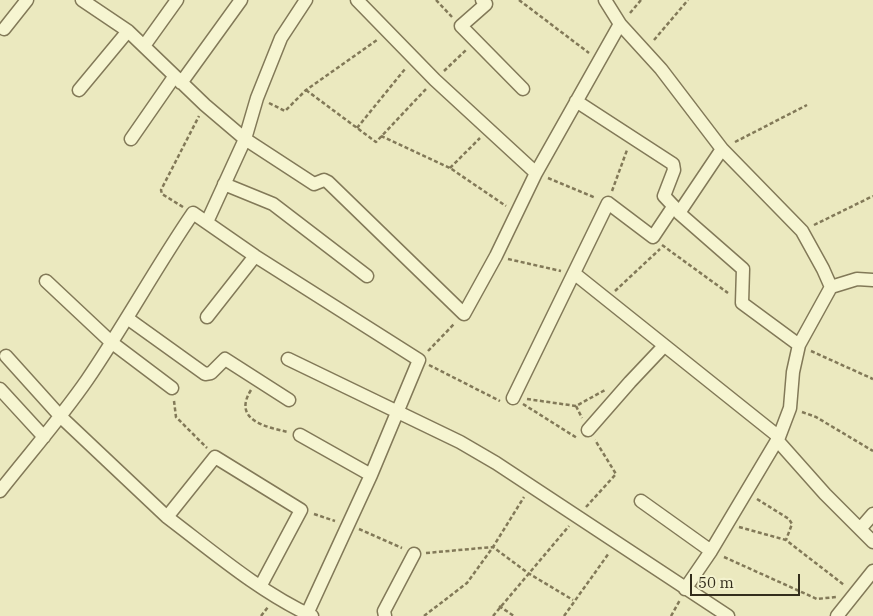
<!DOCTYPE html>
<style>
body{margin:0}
#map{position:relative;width:873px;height:616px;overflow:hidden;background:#ebe9bf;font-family:"IBM Plex Serif",serif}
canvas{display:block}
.scale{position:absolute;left:690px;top:574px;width:110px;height:22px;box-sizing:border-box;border:2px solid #332d1c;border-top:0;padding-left:6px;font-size:15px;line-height:18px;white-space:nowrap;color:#332d1c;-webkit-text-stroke:4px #f3f2ce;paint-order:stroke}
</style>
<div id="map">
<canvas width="873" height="616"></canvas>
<div class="scale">50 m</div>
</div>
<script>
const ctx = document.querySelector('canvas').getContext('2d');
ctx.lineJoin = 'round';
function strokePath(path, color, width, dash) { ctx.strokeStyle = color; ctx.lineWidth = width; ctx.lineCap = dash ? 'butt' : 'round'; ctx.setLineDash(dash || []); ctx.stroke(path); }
const street = new Path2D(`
 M82 0 128 31 205 105 245 139 314 184 324 180 328 182 464 314 496 256 536 173 620 24
 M357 0 435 80 536 173
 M482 0 486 4 461 26 523 89
 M605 0 620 24 661 69 722 149 802 231 823 269 831 287
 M4 29 27 0
 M144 46 177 0
 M181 83 241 0
 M79 90 128 31
 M576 101 673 164 674 170 664 196 679 212
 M131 139 174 77
 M722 149 679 213 743 269 742 303 799 345
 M224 184 273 204 367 276
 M207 222 245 139 257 98 281 38 306 0
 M575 274 779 437
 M46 281 111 342 172 388
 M207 317 255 256
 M127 318 205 374 211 373 225 359 289 400
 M6 356 61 417 167 517
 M288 359 460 442 496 463 728 616
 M0 389 44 437
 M513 398 608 203 653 237 673 207
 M588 430 630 382 664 346
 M300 435 371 475
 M777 440 825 494 873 542
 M0 491C29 454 60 419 87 380 124 326 156 267 193 213L255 256 419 360 371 475 307 614
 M641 501 711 551
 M860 529 873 514
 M261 585 301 510 215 457 167 517C212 551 261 593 312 616
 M685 589 711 551 779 437 790 408 793 372 799 345 831 287 857 279 873 280
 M385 616 384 611 414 554
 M837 616 873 571`);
strokePath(street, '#827958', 15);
strokePath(new Path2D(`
 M436 0 452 17
 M519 0 589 53
 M630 13 641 0
 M654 40 688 0
 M444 71 466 50
 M306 90 376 142 426 89
 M269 103 285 111 306 90 377 40
 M357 128 405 69
 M381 136 450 168 506 206
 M735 142 807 105
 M450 168 480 138
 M548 178 596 198
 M612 191 627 150
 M183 207 162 194 161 190 199 116
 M814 225 873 196
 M662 245 728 293
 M508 259 561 271
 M615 291 660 249
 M428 351 455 323
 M811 351 873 379
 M429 365 500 401
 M251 390C232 420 266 427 288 432
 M527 399 576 406 605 390
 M174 401 176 417 207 448
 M523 404 577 438
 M576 406 582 418
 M802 412 816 417 873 451
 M757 499 789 519 792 524 786 540
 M586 507 616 474 595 440
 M314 514 335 521
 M739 527 786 540 844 585
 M359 529 402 548
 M426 553 493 547 528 573 573 600
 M724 557 817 599 836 597
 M499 606 514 616
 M261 616 268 607
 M424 616 467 583 493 547 524 497
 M493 616 569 526
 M564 616 609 553
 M671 616 680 600`), '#827958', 2.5, [4, 2.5]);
strokePath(street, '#f6f5d1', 12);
</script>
